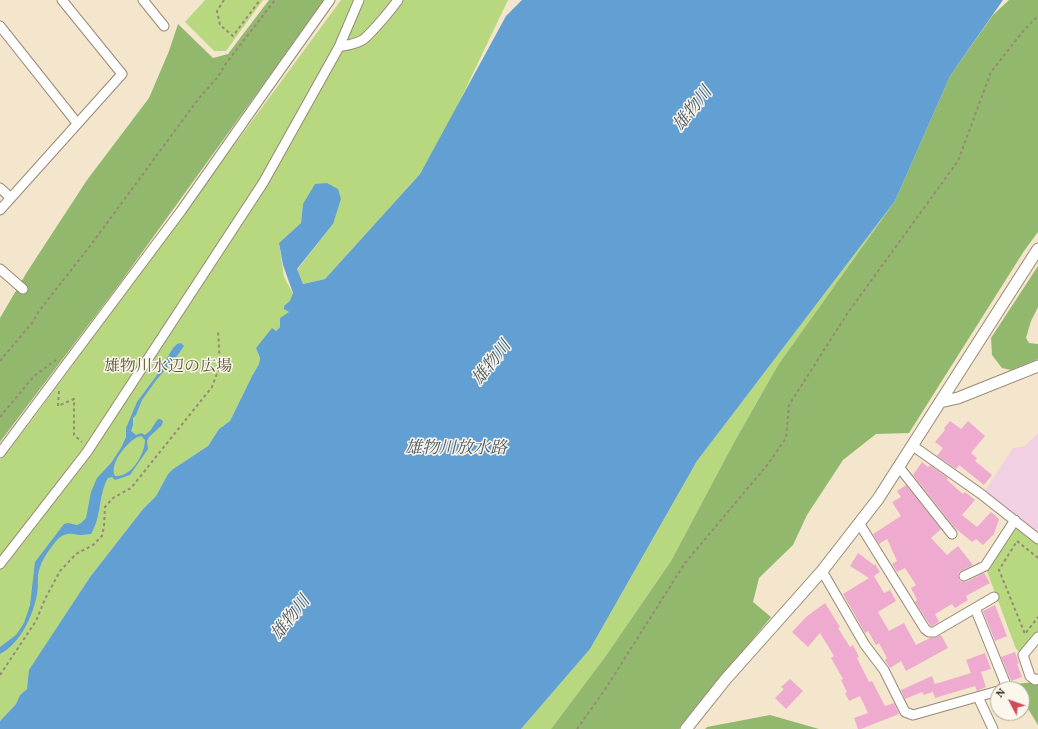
<!DOCTYPE html>
<meta charset="utf-8">
<style>
body{margin:0}
#map{position:relative;width:1038px;height:729px;overflow:hidden;background:#f4e6cc;font-family:Vollkorn,serif}
canvas{display:block}
.north{position:absolute;left:990px;top:681px;width:40px;height:40px;box-sizing:border-box;background:#fbf7ec;border:1px solid #aea59a;border-radius:50%;rotate:311deg;font-size:11px;font-weight:700;line-height:16px;text-align:center;color:#3b2a1e}
.north::after{content:'';display:block;margin:auto;width:14px;height:18px;background:#d1495b;clip-path:polygon(50% 0,100% 100%,50% 72%,0 100%)}
</style>
<div id="map">
<canvas width="1038" height="729"></canvas>
<div class="north">N</div>
</div>
<script>
const ctx = document.querySelector('canvas').getContext('2d');
ctx.lineJoin = 'round';
function fill(path, color) { ctx.fillStyle = color; ctx.fill(path, 'evenodd'); }
function strokePath(path, color, width, dash) { ctx.strokeStyle = color; ctx.lineWidth = width; ctx.lineCap = dash ? 'butt' : 'round'; ctx.setLineDash(dash || []); ctx.stroke(path); }
function write(font, color, halo, rows, align = 'center') {
  ctx.font = font + ' Vollkorn,"Noto Serif JP",serif'; ctx.lineWidth = 3; ctx.setLineDash([]); ctx.textBaseline = 'middle'; ctx.strokeStyle = halo; ctx.fillStyle = color; for (const [text, x, y, turn = 0] of rows) {
    ctx.save(); ctx.translate(x, y); ctx.rotate((+turn || 0) * Math.PI / 180); ctx.textAlign = isNaN(turn) ? turn : align; if (halo) ctx.strokeText(text, 0, 0); ctx.fillText(text, 0, 0); ctx.restore();
  }
}
fill(new Path2D(`
 M1038 433V533L1019 517 984 492 1013 448 1025 446Z`), '#f1d0e3');
fill(new Path2D(`
 M205 0H263L226 51H214L185 22Z
 M341 0H508L455 111 420 174 325 279 303 284 297 270 333 224 303 204 301 223 279 243 284 277 293 294C290 301 291 305 289 312 285 326 267 339 256 348L260 358 259 364 252 376 230 421 219 429 208 446 173 469 168 474 156 496 143 509 90 577 30 670 27 689 20 695 16 704 0 721V460L32 420Z
 M895 201 778 365 732 446 671 561 605 657 551 729H521L590 649 697 461Z
 M1015 520 1038 539V637L1023 655 1016 649 985 566Z`), '#b8d880');
fill(new Path2D(`
 M269 0H324L120 283 0 442V318L27 272 87 180 149 98 169 51 178 24 213 58 228 54Z
 M1009 0H1038V232L1024 251 909 433 876 434 843 460 807 515 793 545 759 578 753 602 771 617 679 729H551L605 657 671 561 732 446 778 365 895 201 950 76 993 15Z
 M1038 266V307L1031 321 1026 338 1029 343 1038 344V359L1011 370 1002 368 992 355 991 338Z
 M1038 682V725L1022 699V689H1016L1012 684Z
 M770 715 819 729H705L707 727Z`), '#92b86e');
fill(new Path2D(`
 M522 0H1003L950 76 895 201 697 461 590 649 521 729H0V721L16 704 20 695 27 689 29 670 90 577 143 509 156 496 168 474 173 469 208 446 219 429 230 421 252 376 259 364 260 358 256 348 272 328 276 331 280 327V318L289 312 284 309V306L290 301 293 293 283 265 279 243 301 223 303 204 315 184 327 183 338 189 341 199 333 224 297 269 303 284 325 279 420 174 506 16Z
 M181 343 184 346 175 359 157 379 142 400 136 415 133 418V425L131 431 136 435 141 433 145 435 150 431 158 419H160L163 421 162 425 149 437 147 441 148 449 130 475 115 480 112 477 108 478C98 495 102 516 91 534 88 534 85 535 82 535 76 535 71 532 64 535 59 537 56 541 53 545 46 554 40 563 38 575 38 583 38 592 36 599 31 620 19 644 0 654V647L16 635 24 623 30 605 35 562 64 524 68 523 77 525 81 523 86 518 91 492 97 478 111 463 121 448 126 437V428L137 402 157 375 173 348 177 344ZM141 436 145 440C145 454 131 478 115 476 108 465 129 438 141 436Z`), '#629fd3');
fill(new Path2D(`
 M950 421 961 429 968 421 985 436 971 453 977 458 975 461 992 475 984 485 959 465 956 469 937 456 943 448 935 442 945 430 944 428Z
 M922 462 928 467 930 465 948 478 947 480 963 494 965 492 975 500 962 515 977 527 991 512 999 519 994 534 983 545 976 539 972 542 954 527 913 475Z
 M906 485 941 529 931 538 947 555 958 546 973 565 959 572 958 576 960 581 966 582 984 573 990 583 966 596 968 600 955 608 952 604 935 614 939 622 932 626 930 625 915 602 917 600 911 588 916 585 905 568 897 572 892 564 897 561 887 539 879 544 873 534 901 516 892 502 901 497 897 491Z
 M858 553 874 565 875 564 880 572 874 576 884 593 890 590 896 601 878 612 889 631 904 623 916 645 930 638 937 637 941 635 948 648 906 671 901 661 890 668 885 660 887 658 879 643 876 645 868 631 865 633 843 594 869 578 850 566Z
 M825 603 840 627 838 628 850 647 853 645 859 657 857 658 869 682 872 681 885 706 894 703 899 714 861 729H858L854 718 868 713 860 696 849 701 845 693 847 692 841 680 843 679 831 658 834 656 820 633 808 647 792 632 806 617Z
 M995 605 1007 636 995 641 983 611Z
 M1015 652 1019 663 1017 664 1022 677 1011 681 1001 657Z
 M985 653 991 669 981 672 986 687 977 691 975 686 935 698 933 692 924 695 922 692 905 699 901 690 932 676 935 684 971 673 966 660Z
 M790 679 803 691 786 709 775 698 784 689 781 687Z`), '#efabcf');
const minor = new Path2D(`
 M143 0 164 26
 M0 26 77 123
 M339 47C348 45 357 44 364 39 374 30 390 11 398 0
 M0 188 11 198
 M0 210 122 74 62 0
 M0 269 23 289
 M913 446 981 494 1038 539
 M0 453 181 211 268 87 330 0
 M899 467 952 534
 M859 523 925 629 929 632H934L994 597
 M0 564 87 452 263 183 339 47 359 0
 M822 571 865 645 884 670 905 712 913 715 998 691
 M964 576 985 566 1015 520
 M975 608 1006 685 1001 689
 M1038 637 1023 655 1030 676 1035 680 1038 679
 M978 697 993 729`);
const tertiary = new Path2D(`
 M940 402 958 398 1038 366
 M686 729 725 680 822 571 878 499 1038 249`);
strokePath(minor, '#988875', 11);
strokePath(tertiary, '#988875', 13);
strokePath(new Path2D(`
 M224 0 217 11 220 25 233 36 260 0
 M0 361 32 323 39 311 90 246 199 98 217 78 227 62 275 0
 M59 391 58 406 74 399V435L82 442
 M0 417 34 376 56 360
 M1038 558 1017 541 999 570 1025 634 1038 617
 M0 675 36 621 45 599 60 571 76 554 93 545 102 536 104 526 105 507 113 498 131 488 212 387 220 365 218 330
 M577 729 606 688 685 563 768 464 786 438 789 405 847 314 958 161 991 72 1024 30 1038 16`), '#988875', 2, [3, 3]);
strokePath(minor, '#fff', 9);
strokePath(tertiary, '#fff', 11);
write('16px', '#5a5636', '#fbf7ec', [
 ["雄物川水辺の広場",168,368]
]);
write('italic 17px', '#4b5966', '#fbf7ec', [
 ["雄物川",694,110,-52],
 ["雄物川",493,364,-52],
 ["雄物川放水路",456,450],
 ["雄物川",292,619,-52]
]);
</script>
